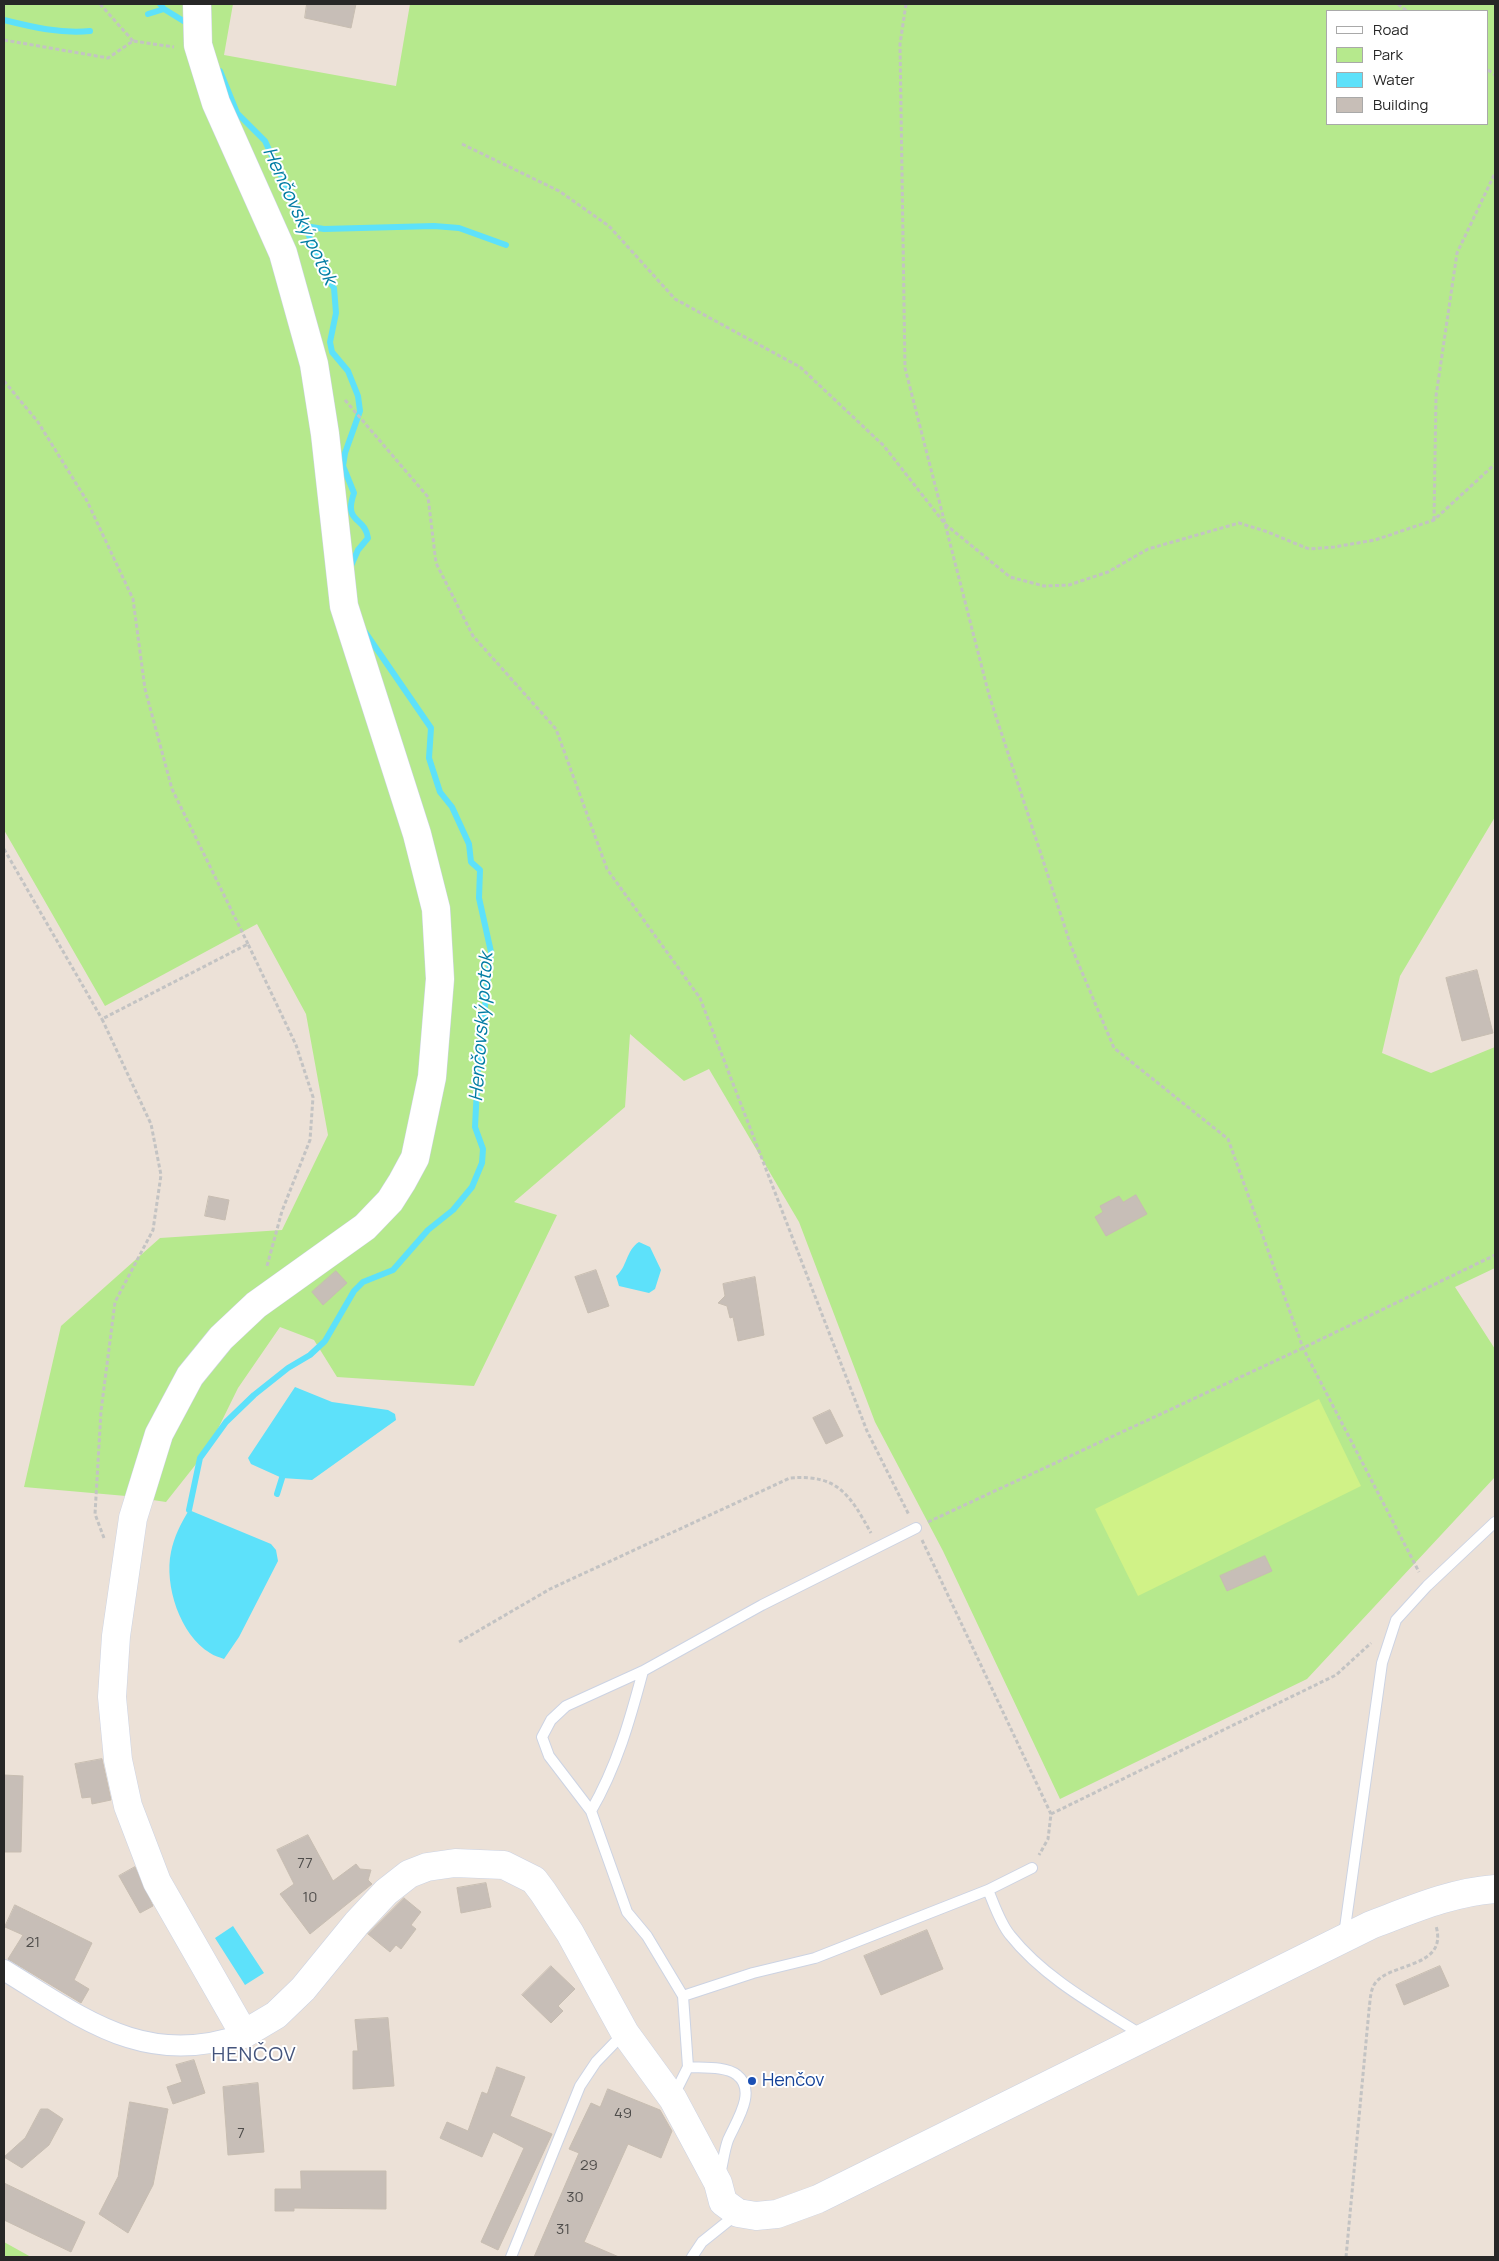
<!DOCTYPE html>
<meta charset="utf-8">
<style>
body{margin:0}
#map{position:relative;width:1499px;height:2261px;overflow:hidden;background:#ece1d7;font-family:Manrope,sans-serif}
canvas{display:block}
.frame{position:absolute;inset:0;border:5px solid #272727;pointer-events:none}
.legend{position:absolute;left:1326px;top:10px;width:162px;height:115px;box-sizing:border-box;background:#fff;border:1px solid #a9a9a9;margin:0;padding:6px 9px;list-style:none;font-size:15px;color:#272727}
.legend li{display:flex;align-items:center;gap:10px;height:25px}
.legend b{width:25px;border:1px solid #a9a9a9}
</style>
<div id="map">
<canvas width="1499" height="2261"></canvas>
<div class="frame"></div>
<ul class="legend">
<li><b style="height:6px;background:#fff"></b>Road</li>
<li><b style="height:14px;background:#b6e98d"></b>Park</li>
<li><b style="height:14px;background:#5de1fa"></b>Water</li>
<li><b style="height:14px;background:#c7beb7"></b>Building</li>
</ul>
</div>
<script>
const ctx = document.querySelector('canvas').getContext('2d');
ctx.lineJoin = 'round';
function fill(path, color) { ctx.fillStyle = color; ctx.fill(path, 'evenodd'); }
function strokePath(path, color, width, dash) { ctx.strokeStyle = color; ctx.lineWidth = width; ctx.lineCap = dash ? 'butt' : 'round'; ctx.setLineDash(dash || []); ctx.stroke(path); }
function write(font, color, halo, rows, align = 'center') {
  ctx.font = font + ' Manrope,sans-serif'; ctx.lineWidth = 4; ctx.setLineDash([]); ctx.textBaseline = 'middle'; ctx.strokeStyle = halo; ctx.fillStyle = color; for (const [text, x, y, turn = 0] of rows) {
    ctx.save(); ctx.translate(x, y); ctx.rotate((+turn || 0) * Math.PI / 180); ctx.textAlign = isNaN(turn) ? turn : align; if (halo) ctx.strokeText(text, 0, 0); ctx.fillText(text, 0, 0); ctx.restore();
  }
}
fill(new Path2D(`
 M4 4H233L224 55 396 86 410 4H1495V817L1400 976 1382 1053 1431 1073 1495 1047V1268L1455 1287 1495 1349V1477L1307 1679 1060 1799 943 1551 875 1422 799 1222 709 1069 684 1081 630 1034 625 1107 514 1202 557 1215 474 1386 337 1377 314 1340 280 1327 238 1388 208 1449 166 1502 126 1496 24 1487 61 1326 160 1238 282 1230 328 1135 306 1014 257 924 105 1006 4 830ZM1328 11H1488V124H1328Z
 M4 2242 31 2257H4Z`), '#b6e98d');
fill(new Path2D(`
 M1319 1399 1361 1486 1138 1596 1095 1509Z`), '#d0f287');
fill(new Path2D(`
 M639 1242 650 1247 661 1270 655 1289 649 1293 619 1286 616 1276C627 1268 626 1250 639 1242Z
 M295 1387 332 1402 388 1410 395 1414 396 1420 312 1480 282 1478 251 1464 248 1458Z
 M189 1510 271 1544 276 1550 278 1561 239 1637 224 1659C220 1657 214 1656 210 1653 180 1635 164 1585 171 1552 174 1537 181 1523 189 1510Z
 M233 1926 264 1973 245 1985 215 1938Z`), '#5de1fa');
strokePath(new Path2D(`
 M160 4 164 9 190 25
 M148 14 164 9
 M4 20C32 27 61 34 90 31
 M220 71 237 113 265 141 316 251 326 278 334 288 336 313 330 342 332 352 348 371 358 396 360 411 345 453 343 466 354 493C343 524 365 516 368 538L358 550 350 568
 M305 226 324 229 434 226 459 228 506 245
 M277 1494 282 1478
 M189 1510 200 1458 226 1422 254 1395 288 1368 310 1355 325 1341 354 1291 363 1282 393 1270 428 1230 453 1210 472 1187 482 1163 483 1149 475 1127 478 1068 491 952 479 898 480 870 471 862 469 844 452 807 440 792 429 758 431 728 365 632`), '#5de1fa', 6);
const building = new Path2D(`
 M307 4H356L351 28 305 18Z
 M1477 970 1493 1033 1462 1041 1446 978Z
 M1136 1195 1147 1214 1106 1236 1095 1217 1103 1212 1100 1206 1119 1196 1123 1202Z
 M209 1196 229 1200 225 1220 205 1216Z
 M596 1270 609 1306 588 1313 575 1277Z
 M336 1271 347 1283 323 1305 312 1292Z
 M755 1277 764 1335 738 1341 733 1317 730 1318 727 1306 718 1303 725 1296 723 1284Z
 M830 1410 843 1436 826 1444 813 1418Z
 M1265 1556 1272 1571 1227 1591 1220 1576Z
 M102 1759 111 1800 92 1804 91 1797 82 1798 75 1764Z
 M4 1775 23 1776 21 1852H4Z
 M308 1835 333 1881 356 1864 360 1869 371 1870 368 1880 372 1884 310 1934 280 1894 294 1884 277 1850Z
 M135 1867 153 1906 140 1913 119 1876Z
 M486 1883 491 1907 461 1913 457 1888Z
 M404 1898 421 1912 411 1925 416 1929 401 1949 396 1945 390 1952 368 1934Z
 M15 1905 92 1943 74 1980 89 1989 81 2003 8 1959 23 1935 5 1927Z
 M927 1930 943 1969 881 1995 864 1956Z
 M551 1966 575 1989 558 2006 563 2011 551 2023 522 1995Z
 M1440 1966 1449 1986 1404 2005 1396 1985Z
 M388 2018 394 2086 353 2089V2051H358L355 2020Z
 M194 2060 205 2093 173 2104 167 2087 182 2082 176 2065Z
 M497 2067 525 2077 510 2116 552 2134 498 2250 481 2242 524 2148 493 2132 482 2157 440 2138 447 2122 468 2131 482 2092 487 2094Z
 M258 2083 264 2152 228 2155 223 2087Z
 M608 2089 660 2110 672 2131 661 2158 628 2144 584 2242 619 2257H534L579 2153 569 2149 591 2103 600 2107Z
 M130 2102 168 2109 153 2185 128 2233 99 2214 118 2177Z
 M41 2109H48L63 2119 49 2145 22 2168 4 2157 25 2138Z
 M301 2171H386V2209L294 2208V2211H275V2189H301Z
 M4 2183 85 2222 71 2252 4 2220Z`);
fill(building, '#c7beb7');
strokePath(building, '#c7bdb1', 1);
const lane = new Path2D(`
 M591 1811 549 1756 542 1737 551 1720 566 1706 643 1671
 M988 1890C994 1904 1000 1923 1010 1935 1044 1978 1096 2006 1142 2035
 M1344 1935 1382 1663 1396 1620 1427 1586 1495 1522
 M683 1996 753 1973 815 1958 988 1890 1032 1868
 M688 2067C702 2068 726 2066 737 2075 758 2091 735 2123 728 2140 724 2151 723 2163 720 2174
 M674 2095 688 2067 683 1996 647 1936 627 1912 591 1811C617 1766 630 1720 643 1671L762 1605 916 1528
 M511 2257 580 2086 596 2062 624 2033
 M692 2257 702 2242 737 2214`);
const street = new Path2D(`
 M4 1970C84 2019 146 2069 244 2034`);
const secondary = new Path2D(`
 M197 4 198 45 216 103 283 253 314 364 325 434 344 606 417 834 436 909 440 979 432 1077 415 1158 402 1182 390 1201 365 1227 256 1305 221 1338 190 1376 159 1434 133 1518 116 1636 112 1697 118 1760 128 1806 157 1882 244 2034 276 2015 303 1989 357 1923 386 1892 409 1874 427 1867 455 1863 504 1865 534 1880 543 1892 570 1933 625 2033 673 2099 718 2183 723 2202 738 2213 756 2216 777 2214 818 2199 1371 1925C1411 1910 1452 1892 1495 1889`);
strokePath(lane, '#ccd3e3', 12);
strokePath(street, '#ccd3e3', 22);
strokePath(secondary, '#ccd3e3', 29);
strokePath(new Path2D(`
 M100 4 133 41
 M906 4 900 44 905 368 989 695 1071 946 1114 1048 1228 1139 1303 1348 1419 1572
 M1398 4 1407 11
 M4 40 108 58 133 41 174 47
 M1488 70 1495 75
 M462 144 559 191 609 226 675 299 800 367 884 446 945 524 1010 577 1044 586 1069 585 1108 572 1148 549 1239 523 1265 531 1309 549 1334 547 1375 540 1434 520 1495 464
 M4 381 38 422 87 501 133 599 145 689 172 789 248 944
 M345 400 428 497 436 563 473 636 556 729 607 869 700 998 867 1431 909 1515
 M1434 520 1436 396 1457 253 1495 173
 M4 849 102 1019
 M928 1522 1303 1348 1495 1255
 M104 1538 95 1514 101 1411 115 1302 153 1230 161 1175 151 1124 102 1019 248 944 296 1045 313 1097 310 1140 282 1211 267 1266
 M922 1540 1051 1814 1048 1839 1039 1855
 M459 1642 550 1589 790 1478C838 1474 850 1495 871 1533
 M1051 1814 1336 1675 1371 1643
 M1346 2257 1369 2010C1370 2003 1370 1994 1373 1987 1384 1961 1449 1971 1436 1926`), '#c3c3c3', 3, [4, 2.5]);
strokePath(lane, '#fff', 10);
strokePath(street, '#fff', 20);
strokePath(secondary, '#fff', 28);
for (const [x, y, r, color] of [
 [752,2081,5,"#1a4fb4"]
]) { const dot = new Path2D(); dot.arc(x, y, r, 0, 2 * Math.PI); ctx.fillStyle = color; ctx.fill(dot); strokePath(dot, '#fff', 2); }
write('15px', '#4f4d4b', null, [
 ["77",305,1864],
 ["10",310,1898],
 ["21",33,1943],
 ["49",623,2114],
 ["7",241,2134],
 ["29",589,2166],
 ["30",575,2198],
 ["31",563,2230]
]);
write('18px', '#164399', '#fff', [
 ["Henčov",762,2081]
], 'left');
write('italic 19px', '#007ca3', '#fff', [
 ["Henčovský potok",299,216,65],
 ["Henčovský potok",482,1027,-86]
]);
ctx.letterSpacing = '1px';
write('20px', '#44547c', '#fff', [
 ["HENČOV",254,2055]
]);
ctx.letterSpacing = '0px';
</script>
